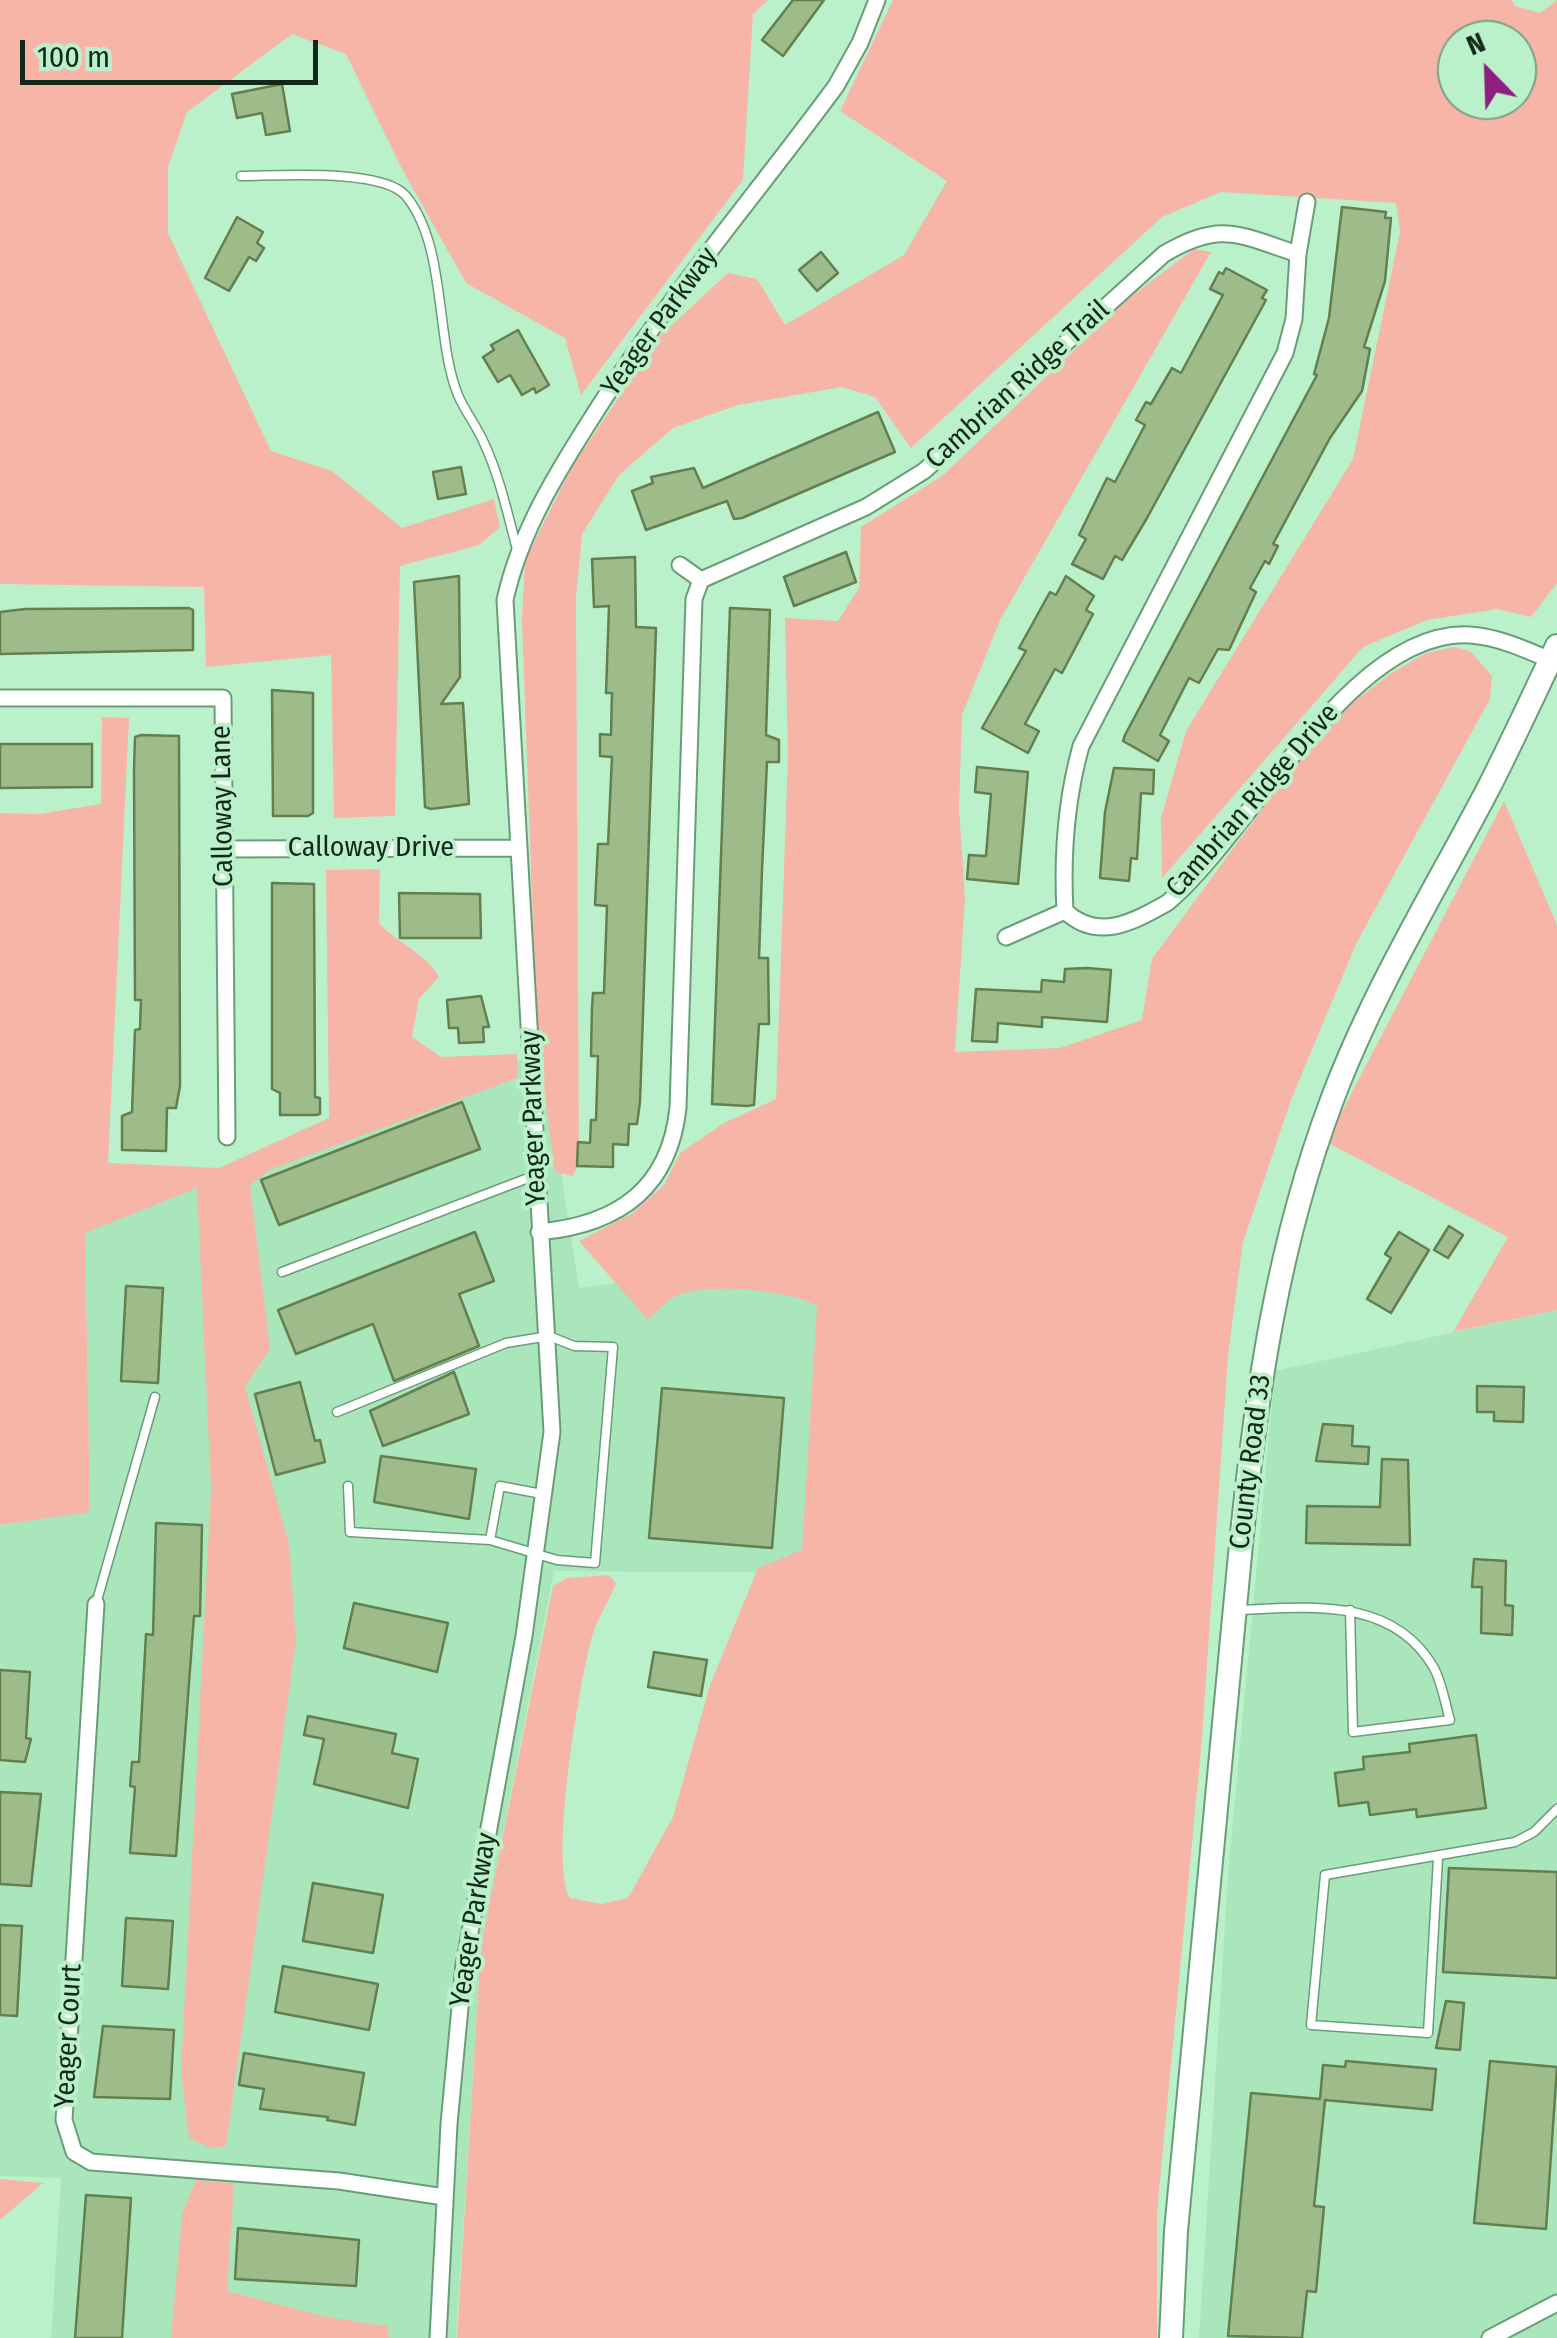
<!DOCTYPE html>
<style>
body{margin:0}
#map{position:relative;width:1557px;height:2338px;overflow:hidden;background:#bbf1ca;font-family:"Fira Sans Condensed",sans-serif}
canvas{display:block}
.north{position:absolute;left:1437px;top:20px;width:100px;height:100px;box-sizing:border-box;background:#bbf1ca;border:2px solid #78a184;border-radius:50%;rotate:337deg;font-size:28px;font-weight:700;line-height:40px;text-align:center;color:#13281a}
.north::after{content:'';display:block;margin:auto;width:35px;height:45px;background:#8d1f81;clip-path:polygon(50% 0,100% 100%,50% 72%,0 100%)}
.scale{position:absolute;left:20px;top:40px;width:298px;height:45px;box-sizing:border-box;border:5px solid #13281a;border-top:0;padding-left:12px;font-size:30px;line-height:35px;white-space:nowrap;color:#13281a;-webkit-text-stroke:8px #bbf1ca;paint-order:stroke}
</style>
<div id="map">
<canvas width="1557" height="2338"></canvas>
<div class="north">N</div>
<div class="scale">100 m</div>
</div>
<script>
const ctx = document.querySelector('canvas').getContext('2d');
ctx.lineJoin = 'round';
function fill(path, color) { ctx.fillStyle = color; ctx.fill(path, 'evenodd'); }
function strokePath(path, color, width, dash) { ctx.strokeStyle = color; ctx.lineWidth = width; ctx.lineCap = dash ? 'butt' : 'round'; ctx.setLineDash(dash || []); ctx.stroke(path); }
function write(font, color, halo, rows, align = 'center') {
  ctx.font = font + ' "Fira Sans Condensed",sans-serif'; ctx.lineWidth = 8; ctx.setLineDash([]); ctx.textBaseline = 'middle'; ctx.strokeStyle = halo; ctx.fillStyle = color; for (const [text, x, y, turn = 0] of rows) {
    ctx.save(); ctx.translate(x, y); ctx.rotate((+turn || 0) * Math.PI / 180); ctx.textAlign = isNaN(turn) ? turn : align; if (halo) ctx.strokeText(text, 0, 0); ctx.fillText(text, 0, 0); ctx.restore();
  }
}
fill(new Path2D(`
 M542 1051 579 1288 825 1256 819 1573 554 1571 481 1945 456 2338H51L61 2178 0 2176V1525L90 1511 85 1232Z
 M1557 1310V2338H1199L1228 1874 1275 1371Z`), '#aae6bb');
fill(new Path2D(`
 M0 0H768L753 14 743 180 581 395 565 338 466 283 401 167 346 54 292 34 187 112 168 167V233L271 451 332 471 402 528 494 499 500 527 479 545 400 566 395 816 334 818 331 655 206 667 204 587 0 584Z
 M893 0H1512L1515 6 1540 13 1557 0V583L1531 617 1498 609 1427 620 1363 647 1162 878 1161 818 1186 731 1353 459 1400 232 1396 203 1221 192 1162 217 911 448 875 397 842 387 738 405 673 428 619 475 582 534 576 598 579 1165 572 1176 555 1172 537 1036 522 620 525 560 573 465 661 335 728 273 757 279 785 325 904 255 947 181 840 111ZM1457 40H1517V100H1457Z
 M1194 249 1211 252 1000 620 962 715 959 808 965 898 955 1052 1060 1048 1142 1020 1152 959 1324 725 1390 674 1426 653 1454 647 1470 651 1492 676 1490 699 1356 944 1291 1100 1243 1242 1228 1355 1202 1738 1157 2212V2338H457L481 1945 553 1586 567 1578 609 1575 616 1584C608 1602 596 1621 591 1640 579 1686 549 1862 570 1898L602 1904 628 1898 673 1817 710 1685 758 1568 802 1550 817 1306C791 1290 699 1281 672 1298 663 1304 656 1313 648 1320L579 1241 631 1214 664 1185 680 1153 724 1123 776 1099 788 755 785 618 838 621 859 588 861 527 942 476 1129 298Z
 M102 717 129 718 108 1163 219 1168 329 1118 326 870 380 869 379 923C398 944 425 952 439 977L419 999 412 1037 441 1057 517 1054V1078L269 1170 250 1185 270 1349 245 1387 289 1544 296 1641 226 2146 211 2148 189 2138 181 2071 211 1489 197 1188 85 1233 90 1512 0 1525V813L39 814 101 804Z
 M1504 801 1557 925V1310L1453 1332 1508 1237 1326 1142Z
 M0 2179 43 2183 0 2220Z
 M196 2180 234 2183 227 2291 327 2317 387 2326 389 2338H171L182 2214Z`), '#f6b5a7');
const building = new Path2D(`
 M793 0H824L783 56 762 40Z
 M282 84 290 131 266 135 262 113 237 118 232 94Z
 M1342 207 1386 212 1385 218H1391L1385 281 1364 347 1370 349 1362 391 1330 438 1273 544 1278 546 1269 564 1265 561 1250 588 1256 592 1229 650 1218 649 1199 683 1189 678 1160 735 1169 741 1158 761 1123 741 1125 735 1317 375 1314 374 1329 318Z
 M237 217 263 232 257 243 264 248 256 261 249 257 229 291 205 278Z
 M821 252 838 273 817 291 799 270Z
 M1226 268 1267 290 1262 298 1266 300 1147 518 1122 560 1115 556 1103 579 1072 564 1086 539 1079 535 1107 478 1115 482 1145 425 1136 420 1146 402 1151 404 1172 368 1181 373 1223 295 1210 289 1219 272 1223 274Z
 M518 330 549 385 536 393 534 388 522 395 510 375 498 382 483 357 494 350 491 345Z
 M878 412 895 452 742 518 734 519 727 501 646 530 632 491 653 483 651 477 694 468 703 488Z
 M461 467 466 494 438 499 433 472Z
 M846 552 856 582 794 606 784 577Z
 M635 557 636 627 656 628 640 1102 637 1124H629L628 1145 613 1144V1167L577 1166 578 1142 590 1143 591 1120H596L598 1056H591L592 1008 593 993H604L607 906 595 905 596 884 598 844H608L612 757 600 756V734L611 735 612 693H606L609 606 594 607 592 559Z
 M459 576 460 677 441 704 463 703 469 804 431 809 425 807 414 582Z
 M1066 576 1094 596 1086 610 1093 614 1062 673 1055 669 1025 724 1039 731 1028 753 982 728 1026 651 1019 648 1050 592 1056 595Z
 M730 608 770 610 766 735 779 740V762H767L762 870 759 958H768L769 1024H759L754 1105 747 1106 712 1104Z
 M25 609 189 608 193 610V650L0 654V612Z
 M272 690 313 693V813L308 816H273Z
 M141 735 179 736 180 1086 176 1108H167L166 1151 122 1150V1116L132 1112 135 1030 140 1029 141 1000H135L134 769 135 737Z
 M0 744H92V787L0 788Z
 M977 767 1028 772 1018 884 967 879 969 855 986 856 991 794 975 792Z
 M1114 768 1154 770 1153 794 1141 793 1137 859 1131 858 1129 881 1100 878 1105 812Z
 M272 883 314 884 315 1097 320 1098V1114L316 1115H280V1093L272 1089Z
 M399 893 480 894 481 938H400Z
 M1087 968 1111 970 1107 1022 1042 1017V1027L998 1023 997 1042 972 1041 976 989 1041 992 1042 980 1064 982 1065 969Z
 M481 996 489 1027H483L484 1042 459 1043 458 1028H449L447 1000Z
 M462 1102 480 1149 279 1225 261 1180Z
 M1449 1226 1463 1235 1448 1258 1434 1250Z
 M475 1232 494 1281 459 1294 479 1346 394 1381 373 1324 296 1354 278 1310Z
 M1399 1232 1429 1250 1391 1313 1367 1299 1391 1258 1385 1254Z
 M126 1286 163 1288 158 1383 121 1381Z
 M454 1372 469 1414 383 1446 370 1411Z
 M300 1382 315 1441 320 1440 325 1462 276 1475 255 1394Z
 M1477 1386 1524 1387 1523 1422 1494 1421V1412H1477Z
 M662 1388 784 1398 772 1548 649 1538Z
 M1323 1424 1353 1426 1352 1446 1369 1447 1368 1464 1316 1461Z
 M381 1456 476 1469 469 1519 374 1502Z
 M1382 1459 1408 1460 1410 1545 1306 1543 1307 1506 1380 1507Z
 M156 1523 202 1525 200 1616H194L176 1856 130 1853 135 1787 130 1786 132 1762H139L146 1634 153 1635Z
 M1474 1559 1506 1561 1505 1605 1513 1606 1512 1635 1481 1633 1482 1587H1472Z
 M354 1603 448 1623 437 1672 344 1648Z
 M654 1652 707 1660 701 1696 648 1687Z
 M0 1670 30 1672 26 1738 31 1739 25 1762 0 1760Z
 M308 1716 396 1734 392 1753 418 1759 408 1808 314 1784 324 1739 304 1735Z
 M1476 1735 1486 1808 1417 1817 1416 1809 1370 1815 1368 1802 1339 1806 1335 1773 1364 1769 1363 1757 1410 1752 1409 1744Z
 M0 1792 41 1794 31 1886 0 1884Z
 M1449 1868 1557 1872V1978L1443 1972Z
 M313 1883 383 1895 373 1953 303 1941Z
 M126 1918 173 1921 168 1989 122 1986Z
 M0 1925 22 1926 17 2016 0 2015Z
 M283 1966 378 1984 369 2030 275 2012Z
 M1446 2001 1464 2003 1460 2050 1436 2048Z
 M103 2026 174 2030 170 2099 94 2097Z
 M244 2053 364 2073 355 2125 327 2120 328 2117 260 2109 264 2089 239 2085Z
 M1346 2061 1436 2069 1432 2110 1325 2100 1314 2206 1324 2207 1316 2292 1307 2291 1302 2338 1228 2336 1251 2093 1320 2099 1323 2065 1345 2067Z
 M1490 2061 1557 2067 1546 2229 1474 2223Z
 M86 2195 131 2198 122 2338H75Z
 M238 2228 359 2240 356 2286 235 2279Z`);
fill(building, '#9ebc89');
strokePath(building, '#637f4f', 2.5);
const lane = new Path2D(`
 M241 176C277 176 383 168 406 196 447 246 435 339 458 395 465 412 477 426 484 443 500 477 508 516 518 553
 M282 1272 536 1175
 M337 1412 506 1343 549 1336 574 1346 613 1347 595 1563 557 1560 490 1540 500 1486 542 1494
 M348 1486 350 1532 490 1540
 M96 1604 155 1397
 M1240 1610C1311 1607 1393 1597 1434 1668 1442 1683 1445 1703 1450 1720L1353 1732 1350 1610
 M1438 1858 1428 2033 1311 2025 1325 1875 1515 1842 1534 1832 1557 1809`);
const street = new Path2D(`
 M1298 254 1307 202
 M680 565 701 580
 M0 698H223L227 1137
 M224 849 518 848
 M1065 911C1098 942 1133 922 1167 903 1249 835 1351 628 1470 635 1500 637 1529 651 1557 663
 M539 1232C617 1225 669 1190 678 1108L694 599 701 580 866 507 924 471 1164 254C1221 220 1239 235 1298 254L1294 319 1285 353 1081 746C1066 800 1062 856 1065 911L1006 937
 M96 1604 64 2120 74 2152 91 2162 339 2181 444 2197
 M438 2338 449 2124 464 1965 524 1636 552 1432 505 600C520 532 556 474 593 416 666 300 755 196 836 86L860 43 877 0
 M1490 2338 1557 2303`);
const secondary = new Path2D(`
 M1171 2338 1176 2231 1241 1544C1256 1393 1278 1243 1332 1100 1373 991 1434 892 1488 789 1512 742 1534 694 1557 646`);
strokePath(lane, '#699d78', 11);
strokePath(street, '#699d78', 19);
strokePath(secondary, '#699d78', 26);
strokePath(lane, '#fff', 8);
strokePath(street, '#fff', 15);
strokePath(secondary, '#fff', 22);
write('28px', '#13281a', '#bbf1ca', [
 ["Yeager Parkway",660,322,-54],
 ["Cambrian Ridge Trail",1018,385,-42],
 ["Cambrian Ridge Drive",1253,801,-49],
 ["Calloway Lane",223,806,-91],
 ["Calloway Drive",371,848],
 ["Yeager Parkway",534,1118,-92],
 ["County Road 33",1251,1462,-83],
 ["Yeager Parkway",474,1920,-81],
 ["Yeager Court",69,2036,-87]
]);
</script>
